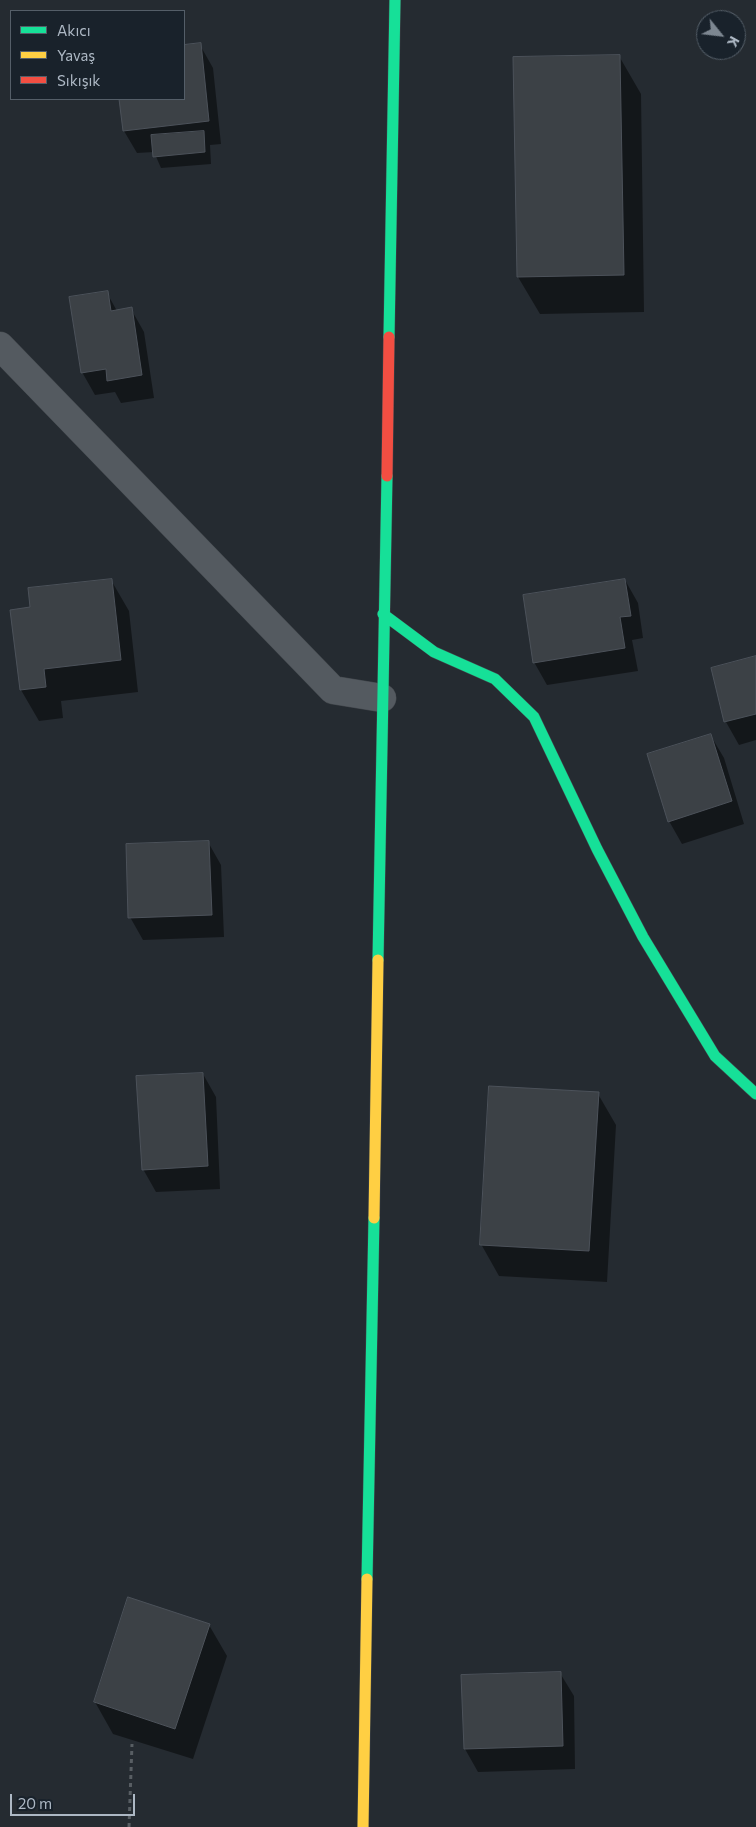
<!DOCTYPE html>
<meta charset="utf-8">
<style>
body{margin:0}
#map{position:relative;width:756px;height:1827px;overflow:hidden;background:#252b31;font-family:Commissioner,sans-serif}
canvas{display:block}
.legend{position:absolute;left:10px;top:10px;width:175px;height:90px;box-sizing:border-box;background:#19222b;border:1px solid #545e68;margin:0;padding:6px 9px;list-style:none;font-size:15px;color:#adb8c4}
.legend li{display:flex;align-items:center;gap:10px;height:25px}
.legend b{width:25px;border:1px solid #545e68}
.north{position:absolute;left:696px;top:10px;width:50px;height:50px;box-sizing:border-box;background:#19222b;border:1px solid #545e68;border-radius:50%;rotate:119deg;font-size:14px;font-weight:700;line-height:20px;text-align:center;color:#adb8c4}
.north::after{content:'';display:block;margin:auto;width:18px;height:22px;background:#7d8791;clip-path:polygon(50% 0,100% 100%,50% 72%,0 100%)}
.scale{position:absolute;left:10px;top:1794px;width:125px;height:22px;box-sizing:border-box;border:2px solid #adb8c4;border-top:0;padding-left:6px;font-size:15px;line-height:18px;white-space:nowrap;color:#adb8c4;-webkit-text-stroke:4px #19222b;paint-order:stroke}
</style>
<div id="map">
<canvas width="756" height="1827"></canvas>
<ul class="legend">
<li><b style="height:6px;background:#16e098"></b>Akıcı</li>
<li><b style="height:6px;background:#ffcf43"></b>Yavaş</li>
<li><b style="height:6px;background:#f24e42"></b>Sıkışık</li>
</ul>
<div class="north">K</div>
<div class="scale">20 m</div>
</div>
<script>
const ctx = document.querySelector('canvas').getContext('2d');
ctx.lineJoin = 'round';
function fill(path, color) { ctx.fillStyle = color; ctx.fill(path, 'evenodd'); }
function strokePath(path, color, width, dash) { ctx.strokeStyle = color; ctx.lineWidth = width; ctx.lineCap = dash ? 'butt' : 'round'; ctx.setLineDash(dash || []); ctx.stroke(path); }
fill(new Path2D(`
 M200 45 213 68 221 144 210 145 211 164 161 168 154 152 137 153 124 131 120 99H184V46Z
 M619 56 641 94 644 312 540 314 518 277Z
 M107 293 117 311 131 309 144 332 154 398 121 403 115 392 95 395 82 372Z
 M111 580 129 611 138 692 61 701 63 718 39 721 21 690 31 608Z
 M625 580 638 603 643 638 632 640 638 671 547 685 534 662Z
 M756 658V740L739 745 726 722 712 669Z
 M711 736 724 758 744 824 682 844 669 821Z
 M208 842 221 865 224 937 143 940 130 917Z
 M203 1074 216 1097 220 1189 156 1192 143 1169Z
 M598 1094 616 1125 607 1282 499 1276 481 1244Z
 M209 1625 227 1656 193 1759 113 1734 95 1702Z
 M560 1673 574 1696 575 1769 478 1772 465 1749 463 1676Z`), '#0007');
const building = new Path2D(`
 M201 43 209 121 123 131 119 99H184V45Z
 M620 55 624 275 517 277 513 57Z
 M204 131 205 152 153 157 151 135Z
 M108 291 111 311 132 307 142 375 107 381 106 369 81 373 69 297Z
 M112 579 121 660 44 669 46 687 20 690 10 610 30 607 28 588Z
 M625 579 631 616 620 617 625 648 533 663 523 595Z
 M756 656V714L724 722 711 668Z
 M711 734 732 801 668 822 647 754Z
 M209 841 212 915 128 918 126 844Z
 M203 1073 208 1166 142 1170 136 1076Z
 M489 1086 599 1092 589 1251 480 1245Z
 M128 1597 210 1624 175 1729 94 1702Z
 M561 1672 563 1746 464 1749 461 1675Z`);
fill(building, '#3c4146');
strokePath(building, '#4c525a', 1);
const street = new Path2D(`
 M0 346 333 690 382 698`);
const fast = new Path2D(`
 M389 337 395 0
 M383 614 434 652 495 679 534 717 597 849 643 937 715 1056 756 1094
 M378 960 387 476
 M367 1579 374 1218`);
const slow = new Path2D(`
 M374 1218 378 960
 M363 1827 367 1579`);
const jam = new Path2D(`
 M387 476 389 337`);
strokePath(street, '#42474c', 29);
strokePath(fast, '#42474c', 12);
strokePath(slow, '#42474c', 12);
strokePath(jam, '#42474c', 12);
strokePath(new Path2D(`
 M129 1827 132 1744`), '#585e63', 3, [4, 4]);
strokePath(street, '#545a60', 28);
strokePath(fast, '#16e098', 11);
strokePath(slow, '#ffcf43', 11);
strokePath(jam, '#f24e42', 11);
</script>
